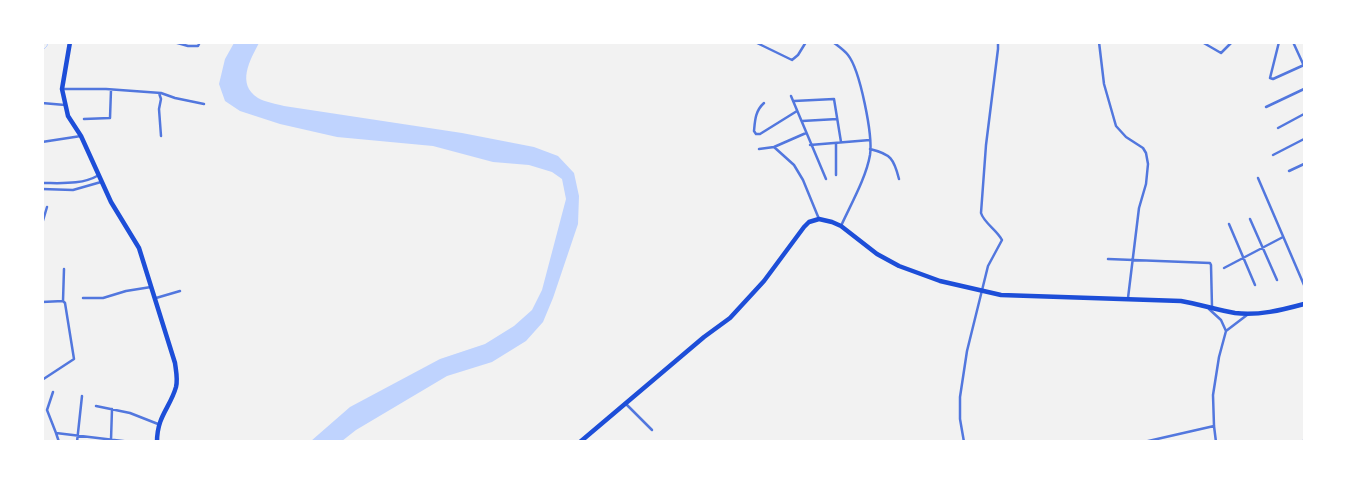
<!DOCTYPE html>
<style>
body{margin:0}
#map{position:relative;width:1347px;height:484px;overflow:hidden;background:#f2f2f2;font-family:"IBM Plex Sans",sans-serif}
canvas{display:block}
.frame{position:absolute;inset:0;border:44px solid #fff;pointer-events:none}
</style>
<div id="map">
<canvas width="1347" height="484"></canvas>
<div class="frame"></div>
</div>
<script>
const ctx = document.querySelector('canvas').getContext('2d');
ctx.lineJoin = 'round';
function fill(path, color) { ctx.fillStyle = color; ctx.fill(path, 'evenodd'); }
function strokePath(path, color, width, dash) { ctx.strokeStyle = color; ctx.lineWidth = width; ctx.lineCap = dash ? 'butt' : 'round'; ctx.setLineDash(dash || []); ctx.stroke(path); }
fill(new Path2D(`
 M234 43H259C250 60 236 84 258 98 265 102 277 104 284 106L462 133 534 147 558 156 574 173 579 196 578 224 553 298 543 322 526 341 492 362 447 376 356 430 342 441H311L350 407 440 359 485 344 514 326 532 310 542 290 566 199 562 179 552 172 529 165 493 162 433 146 337 137 280 124 240 111 225 101 219 84 225 59Z`), '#bfd3fe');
strokePath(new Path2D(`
 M42 51 47 46 48 42`), '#bfd3fe', 1);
strokePath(new Path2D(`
 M174 42 188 46H198L200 42
 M755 42 792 60 798 55 806 42
 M833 42C838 46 844 50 848 55 860 70 873 135 870 155 866 178 851 204 841 226
 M1099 42 1104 84 1116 126 1126 137 1143 148 1146 153 1148 164 1146 184 1139 208 1128 298
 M1202 42 1221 53 1232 42
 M1279 42 1270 78 1273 79 1304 65
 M1293 42 1304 66
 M62 89H106L161 93 175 98 204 104
 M159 93 161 99 159 109 161 136
 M791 96 826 179
 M794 101 834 99 841 142
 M42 103 65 105
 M764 103C755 111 755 121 754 131L756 134H760L797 111
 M1266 107 1304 89
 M84 119 110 118 111 90
 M802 121 837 119
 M1278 128 1304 114
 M42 142 81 136
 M836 143V175
 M810 145 870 140
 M774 147 794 165 803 180 819 219
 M759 149 774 147 806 133
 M870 149C891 154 894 159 899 179
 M1273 155 1304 139
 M1289 171 1304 164
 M1258 178 1304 285
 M42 183C62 183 82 185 99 175
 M42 189 73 190 101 182
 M1250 219 1277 280
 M42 224 47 207
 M1229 224 1255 285
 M1108 259 1210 263 1211 265 1212 307
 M1224 268 1283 237
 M83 298H103L126 291 151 287
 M156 298 180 291
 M63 301 64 269
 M42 302 63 301 65 303 74 359 42 380
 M1209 309 1221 320 1226 331
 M42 340V347
 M53 392 47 410 56 433 131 442
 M626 404 652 430
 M96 406 130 413 158 424
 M56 433 59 442
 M111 440 112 409
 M77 442 82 396
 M964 442 960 419V397L967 351 988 266 1002 240C997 230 984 223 981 213L986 145 998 49V42
 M1144 442 1214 426
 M1216 442 1214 426 1213 395 1219 357 1226 331 1247 315
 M1304 442V440`), '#5277de', 2.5);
strokePath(new Path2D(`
 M70 42 62 89 68 116 81 136 111 202 139 248 175 363C176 371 178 379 176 387 170 408 157 416 157 442`), '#1d4ed8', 4.5);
strokePath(new Path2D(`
 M580 442 704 337 730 318 764 281 804 227 809 222 819 219 832 222 841 226 877 254 899 266 940 281 1001 295 1181 301C1199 304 1217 310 1235 313 1258 316 1282 310 1304 304`), '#1d4ed8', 4.5);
</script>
